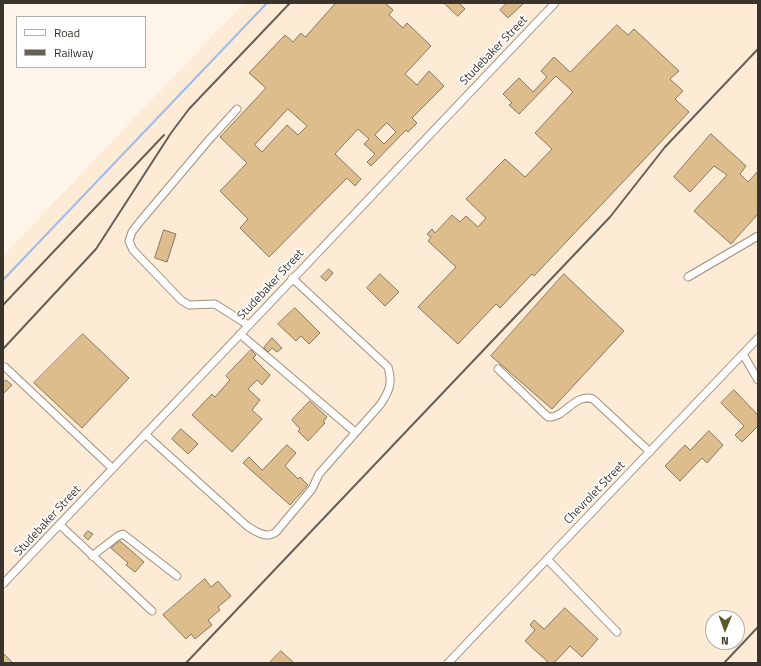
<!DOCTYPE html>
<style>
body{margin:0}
#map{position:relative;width:761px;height:666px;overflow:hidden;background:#fef4e7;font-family:"Titillium Web",sans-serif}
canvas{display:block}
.frame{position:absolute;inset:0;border:4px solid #3b342c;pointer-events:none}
.legend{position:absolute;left:16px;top:16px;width:130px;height:52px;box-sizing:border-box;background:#fff;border:1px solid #b1aeab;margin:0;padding:5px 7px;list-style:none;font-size:12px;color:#3b342c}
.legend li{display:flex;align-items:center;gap:8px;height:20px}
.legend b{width:20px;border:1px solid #b1aeab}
.north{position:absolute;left:705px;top:610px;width:40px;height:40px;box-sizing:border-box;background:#fff;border:1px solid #b1aeab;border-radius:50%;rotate:181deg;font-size:11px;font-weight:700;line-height:16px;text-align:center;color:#3b342c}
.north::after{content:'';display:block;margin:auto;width:14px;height:18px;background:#595926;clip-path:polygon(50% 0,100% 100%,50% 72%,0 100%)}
</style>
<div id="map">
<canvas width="761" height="666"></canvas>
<div class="frame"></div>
<ul class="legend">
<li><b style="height:5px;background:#fff"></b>Road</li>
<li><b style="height:5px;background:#676056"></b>Railway</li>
</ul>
<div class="north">N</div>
</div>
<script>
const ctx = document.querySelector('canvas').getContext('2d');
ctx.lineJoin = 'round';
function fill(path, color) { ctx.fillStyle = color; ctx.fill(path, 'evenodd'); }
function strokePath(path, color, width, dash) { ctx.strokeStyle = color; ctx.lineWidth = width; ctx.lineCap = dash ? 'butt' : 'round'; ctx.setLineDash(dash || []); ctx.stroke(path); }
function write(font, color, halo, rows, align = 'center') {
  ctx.font = font + ' "Titillium Web",sans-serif'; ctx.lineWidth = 3.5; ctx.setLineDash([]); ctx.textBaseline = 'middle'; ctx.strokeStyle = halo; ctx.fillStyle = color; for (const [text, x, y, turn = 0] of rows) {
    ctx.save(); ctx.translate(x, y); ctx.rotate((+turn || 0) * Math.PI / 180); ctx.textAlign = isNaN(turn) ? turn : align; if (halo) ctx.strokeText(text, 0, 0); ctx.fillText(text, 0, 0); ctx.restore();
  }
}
fill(new Path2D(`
 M244 3H758V663H3V256ZM713 618H737V642H713Z`), '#feebd5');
strokePath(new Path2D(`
 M3 280 267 3`), '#9ebceb', 2);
const building = new Path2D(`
 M336 3H385L393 10 389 15 403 28 407 23 431 46 405 74 417 85 429 71 444 86 412 118 417 123 408 132 406 130 371 166 367 162 375 154 364 144 369 139 358 129 335 154 361 179 355 186 347 178 269 257 240 228 248 219 220 191 247 163 220 137 266 88 249 73 285 35 293 42 301 33 305 37ZM288 109 307 126 298 135 287 125 262 152 255 145ZM387 123 396 132 384 144 375 135Z
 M444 3H459L465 9 458 16Z
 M507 3H524L508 18 500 10Z
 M617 25 628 35 634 29 679 71 670 79 683 91 675 99 689 112 534 276 532 274 500 308 496 304 458 344 418 307 456 267 428 241 431 237 427 234 432 229 435 233 452 215 460 222 466 216 478 227 486 218 466 199 505 159 525 177 552 149 535 133 573 92 556 76 519 114 509 105 512 103 503 94 519 78 533 92 547 77 541 71 554 57 570 72Z
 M711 134 746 166 740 174 748 182 758 171V214L731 244 694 211 727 175 714 166 690 192 674 177Z
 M164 230 176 234 167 262 155 258Z
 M329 269 333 273 326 281 321 277Z
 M380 274 399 292 385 306 367 288Z
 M564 274 624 331 552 409 491 356Z
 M295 308 320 333 309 344 301 336 296 341 278 324Z
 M83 334 129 378 82 428 34 383Z
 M272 338 282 348 277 352 272 348 268 352 264 348Z
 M251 350 256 355 253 358 270 375 262 385 257 380 248 389 260 400 252 410 262 419 232 452 192 415 212 394 215 397 230 380 226 376Z
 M6 380 12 385 3 394V383Z
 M734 390 758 415V426L742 442 735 435 744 426 721 403Z
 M310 401 327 417 323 422 325 423 308 441 298 431 300 429 292 420Z
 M181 429 198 444 188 454 172 439Z
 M709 431 723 445 707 463 702 458 680 481 665 466 685 445 690 450Z
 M287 445 296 453 285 466 298 479 300 477 308 485 290 505 243 463 249 457 262 470Z
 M88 531 93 534 88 540 84 536Z
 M120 541 144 562 135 572 126 565 128 563 111 548Z
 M205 579 211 587 218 581 231 596 218 607 220 610 208 620 212 625 195 639 191 634 186 639 163 615Z
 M565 608 598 639 582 657 570 646 554 663H549L525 641 535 630 530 625 534 620 544 629Z
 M281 651 294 663H269Z
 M3 653 13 663H3Z`);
fill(building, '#ddbd8b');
strokePath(building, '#877965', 1);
const minor = new Path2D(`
 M237 109 208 141 138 224 132 232 129 241 133 250 181 300 189 305 215 304 248 325
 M688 277 758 236
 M240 334 355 432
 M743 354 758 380
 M5 367 112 468
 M498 369 548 417C564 419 574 393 593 399L650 452
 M145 434 247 526C256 532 267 539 276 532L312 489 319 474 380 405C389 392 393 383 388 367L292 278
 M60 525 152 611
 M92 556 118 536 123 534 177 576
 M547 559 617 632
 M3 584 555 3
 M448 663 758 338`);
strokePath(minor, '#a08f7c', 9);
strokePath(minor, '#fff', 7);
strokePath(new Path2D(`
 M3 305 164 135
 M3 349 96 249 171 133 189 109 290 3
 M186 663 610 217 665 147 758 49
 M724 663 758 627`), '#676056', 2);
write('12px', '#3b342c', '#fff', [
 ["Studebaker Street",494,51,-46],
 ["Studebaker Street",271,285,-47],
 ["Chevrolet Street",595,493,-46],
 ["Studebaker Street",48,521,-47]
]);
</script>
